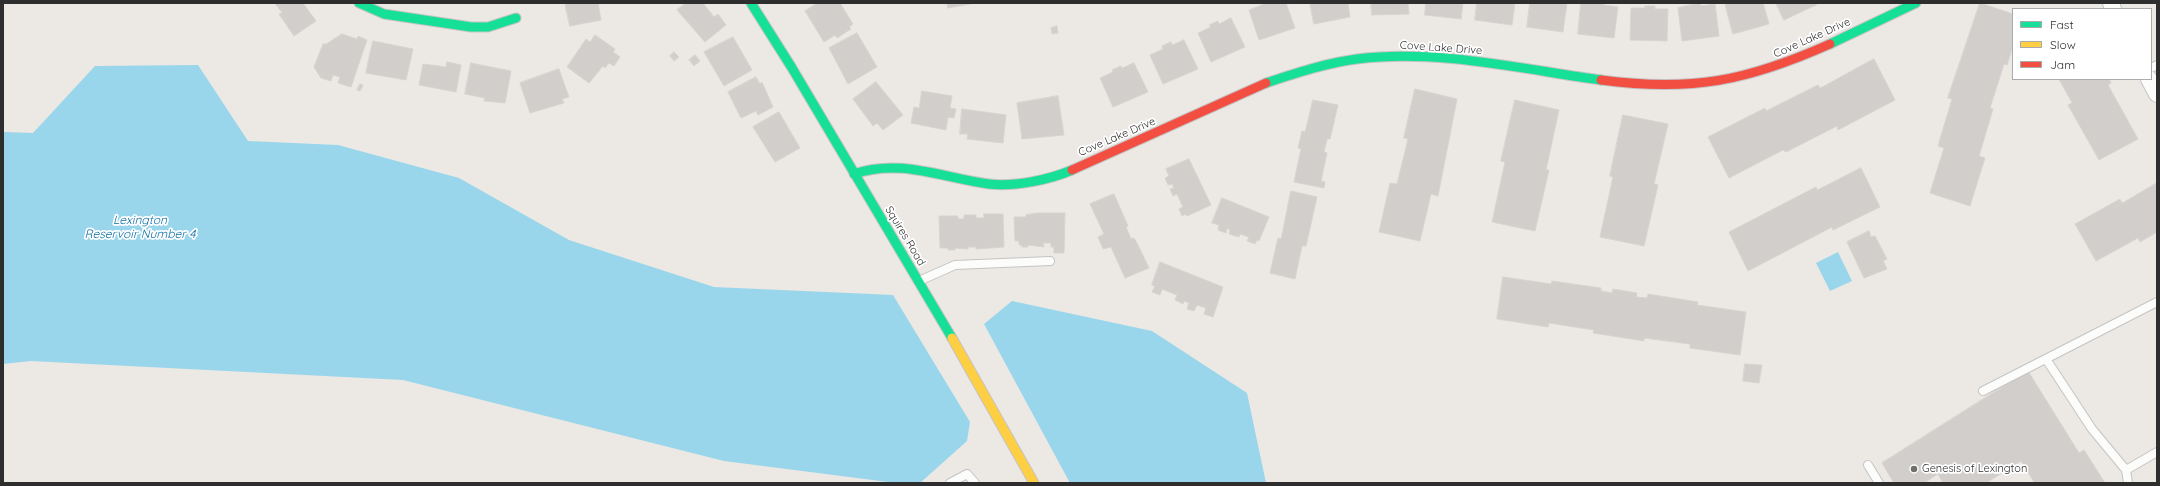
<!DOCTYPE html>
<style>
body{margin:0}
#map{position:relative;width:2160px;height:486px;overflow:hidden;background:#ece8e4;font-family:Quicksand,sans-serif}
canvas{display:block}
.frame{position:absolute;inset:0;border:4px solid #2e2e2e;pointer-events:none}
.legend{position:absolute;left:2012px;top:8px;width:140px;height:72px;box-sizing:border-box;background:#fff;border:1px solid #ababab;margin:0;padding:5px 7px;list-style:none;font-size:12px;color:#2e2e2e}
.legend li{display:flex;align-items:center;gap:8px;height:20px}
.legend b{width:20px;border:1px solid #ababab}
</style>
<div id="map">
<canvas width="2160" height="486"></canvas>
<div class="frame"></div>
<ul class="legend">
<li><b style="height:5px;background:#16e098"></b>Fast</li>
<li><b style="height:5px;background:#ffcf43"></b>Slow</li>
<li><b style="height:5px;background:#f24e42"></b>Jam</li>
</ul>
</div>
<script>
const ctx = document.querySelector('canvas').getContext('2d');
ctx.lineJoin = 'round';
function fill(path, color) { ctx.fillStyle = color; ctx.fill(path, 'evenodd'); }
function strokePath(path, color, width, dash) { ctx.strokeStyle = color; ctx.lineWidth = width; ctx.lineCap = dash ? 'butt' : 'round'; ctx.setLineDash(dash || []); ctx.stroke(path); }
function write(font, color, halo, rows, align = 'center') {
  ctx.font = font + ' Quicksand,sans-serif'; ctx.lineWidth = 3.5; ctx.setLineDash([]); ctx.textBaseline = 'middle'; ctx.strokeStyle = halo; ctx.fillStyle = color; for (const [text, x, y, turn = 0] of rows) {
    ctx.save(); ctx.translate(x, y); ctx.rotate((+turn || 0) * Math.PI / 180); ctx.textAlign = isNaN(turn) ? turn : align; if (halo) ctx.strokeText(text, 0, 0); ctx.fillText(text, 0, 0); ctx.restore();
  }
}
fill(new Path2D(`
 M198 65 248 141 338 145 459 178 569 240 714 287 893 295 970 422 967 441 920 483H896L724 461 403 380 31 361 3 364V132L33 133 95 66Z
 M1838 252 1852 281 1830 291 1816 263Z
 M1012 301 1152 331 1247 393 1266 483H1070L984 324Z`), '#99d6ec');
const building = new Path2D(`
 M275 3H303L316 21 294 36 279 14 282 13Z
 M565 3H598L601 20 570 26Z
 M686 3H703L714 17 718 14 726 25 705 42 677 10Z
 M818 3H840L853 24 849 27 851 29 837 38 835 35 824 42 805 11Z
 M947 3H975L948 8Z
 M1262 3H1286L1295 28 1259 40 1249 10 1262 5Z
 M1310 3H1348L1350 17 1314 24Z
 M1371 3H1408L1409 14 1372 15Z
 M1426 3H1463L1461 19 1425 15Z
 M1477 3H1515L1512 25 1475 20Z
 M1530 3H1567L1563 32 1527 27Z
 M1581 3H1604V5L1618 7 1614 38 1578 34Z
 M1700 3 1701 6 1715 4 1719 36 1682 41 1678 8Z
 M1725 3H1763L1769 24 1733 34Z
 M1776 3H1817L1818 4 1784 20Z
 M1980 3 2013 14V46L2007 65 2004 64 1990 108 1993 109 1979 156 1985 158 1970 206 1930 193 1944 148 1938 146 1952 99 1948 98Z
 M1645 6H1655V9H1668L1667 41 1630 40 1631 8H1645Z
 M1231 18 1245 47 1211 62 1198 33 1211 27 1209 25 1218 21 1219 24Z
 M1057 26 1058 33 1052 34 1051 28Z
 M857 33 877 67 848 84 829 48Z
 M342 34 357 39 358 36 367 40 351 87 338 83 340 77 333 75 331 81 321 78 314 67 323 44H326Z
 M595 35 615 49 613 52 620 57 614 66 609 63 605 68 603 66 589 83 567 67 586 39 590 42Z
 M733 37 752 70 724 86 704 52Z
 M1184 40 1198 69 1163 84 1150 55 1163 49 1162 46 1171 42 1172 45Z
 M373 41 413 49 406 80 366 73Z
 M674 52 679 57 674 61 670 56Z
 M695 55 700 61 694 66 689 60Z
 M1874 59 1895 100 1838 130 1837 126 1786 152 1783 150 1729 178 1708 137 1765 108 1766 111 1818 85 1820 88Z
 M447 62 461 65 456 92 419 85 423 64 446 67Z
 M471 63 511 71 505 103 484 101 485 98 465 94Z
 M1134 63 1148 92 1113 107 1100 78 1113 72 1112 70 1121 66 1122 68Z
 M559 69 569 97 562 99 564 103 530 113 520 83Z
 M756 77 760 84 762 82 773 107 758 115 756 111 741 118 728 92Z
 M2059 79H2109L2111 83 2108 85 2138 139 2099 160 2068 105 2072 103Z
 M876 82 903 115 883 130 877 123 873 126 853 99Z
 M360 84 363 85 360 91 357 90Z
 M1415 89 1457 99 1438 196 1431 194 1420 241 1379 232 1390 183 1397 184 1408 139 1404 138Z
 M922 91 952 96 950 108 956 109 954 118 948 117 946 130 911 123 914 107 919 108Z
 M1058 96 1064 135 1022 139 1017 103Z
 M1313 100 1338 105 1330 139H1327L1324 152 1327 153 1321 181 1325 182 1324 188 1294 182 1301 149 1298 148 1302 131 1305 132Z
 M1515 100 1559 110 1546 170H1549L1535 231 1492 222 1505 162 1501 161Z
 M962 109 1006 115 1003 143 967 139 968 134H960Z
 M779 112 800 148 775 162 753 127Z
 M1623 115 1668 124 1654 184 1658 185 1644 246 1600 237 1613 177 1610 176Z
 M1189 159 1211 205 1187 216 1186 214 1182 216 1179 209 1183 207 1177 194 1173 196 1170 189 1174 188 1172 184 1168 185 1165 178 1169 176 1166 169Z
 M1861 168 1880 207 1833 230 1832 227 1748 271 1729 232 1816 187 1817 190Z
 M2157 183V232L2140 242 2138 238 2096 261 2075 224 2120 199 2122 203Z
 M1291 191 1317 197 1306 246H1302L1295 279 1270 273 1278 238 1281 239Z
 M1114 194 1128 226 1126 227 1131 239 1134 238 1138 245 1149 268 1125 278 1111 247 1103 249 1098 237 1104 234 1090 204Z
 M1222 198 1269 217 1259 241 1257 240 1255 244 1247 241 1249 237 1240 234 1239 237 1229 234 1230 230 1227 228 1226 233 1218 230 1219 225 1212 223Z
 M1038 213H1065L1064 253H1054V247H1051V243H1043L1044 247 1028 245V247H1022V245H1019V241H1015L1014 217H1026V215Z
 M984 214H1003L1004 247 976 249V247H968V249L955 248V250H948V248H940L939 216H958V219H964V215H976V218H984Z
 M1869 231 1871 237 1875 236 1887 259 1883 261 1887 269 1864 278 1847 242Z
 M1160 262 1223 287 1213 317 1204 314 1206 308 1197 305 1194 311 1187 309 1189 303 1184 301 1183 304 1175 300 1177 295 1162 289 1160 295 1152 292 1155 286 1152 285Z
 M1503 277 1551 284 1552 281 1601 288V291L1612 293 1613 289 1637 293 1636 297 1647 298 1648 294 1698 302 1697 305 1746 312 1740 355 1690 348V344L1644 338V341L1593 333 1594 330 1549 323 1548 327 1497 319Z
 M1745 364 1762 365 1759 383 1743 381Z
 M2028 371 2079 453 2084 450 2105 483H2032L2034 482 2021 461 1986 483H1943L1938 474 1924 483H1894L1882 463Z`);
fill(building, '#d1cecb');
strokePath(building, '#d7d4d0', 1);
const lane = new Path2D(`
 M2151 68 2157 65
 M919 281 955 265 1050 261
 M2046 359 2092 429 2126 470 2157 452
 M1983 391 2157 302
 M1868 465 1879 483
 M2126 470 2128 483
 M950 483 967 474 975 483`);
const street = new Path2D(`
 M2111 3 2113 9
 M2149 79 2157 94`);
const fast = new Path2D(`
 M359 3 384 14 471 27H488L516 18
 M751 3 792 68 952 338
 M1830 44 1916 3
 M1266 83C1296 73 1326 63 1357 59 1438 49 1521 69 1601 80
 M854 174C901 158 942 178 989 184 1014 187 1049 180 1072 170`);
const slow = new Path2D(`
 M952 338 1034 483`);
const jam = new Path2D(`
 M1601 80C1692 92 1747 81 1830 44
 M1072 170 1266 83`);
strokePath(lane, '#c5c4c5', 10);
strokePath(street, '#c5c4c5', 18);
strokePath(fast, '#c5c4c5', 11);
strokePath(slow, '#c5c4c5', 11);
strokePath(jam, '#c5c4c5', 11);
strokePath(lane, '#fcfcfb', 8);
strokePath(street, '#fcfcfb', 16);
strokePath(fast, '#16e098', 9);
strokePath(slow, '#ffcf43', 9);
strokePath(jam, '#f24e42', 9);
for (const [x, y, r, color] of [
 [1914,469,4,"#706f6e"]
]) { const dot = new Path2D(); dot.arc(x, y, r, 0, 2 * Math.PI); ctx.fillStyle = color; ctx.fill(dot); strokePath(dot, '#fff', 1.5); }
write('11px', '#2e2e2e', '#fff', [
 ["Cove Lake Drive",1812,38,-24],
 ["Cove Lake Drive",1441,48,4],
 ["Cove Lake Drive",1117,137,-23],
 ["Squires Road",905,236,59]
]);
write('11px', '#2e2e2e', '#fff', [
 ["Genesis of Lexington",1922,469]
], 'left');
write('italic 12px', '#0d6fa3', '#fff', [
 ["Lexington",140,220],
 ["Reservoir Number 4",140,234]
]);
</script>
